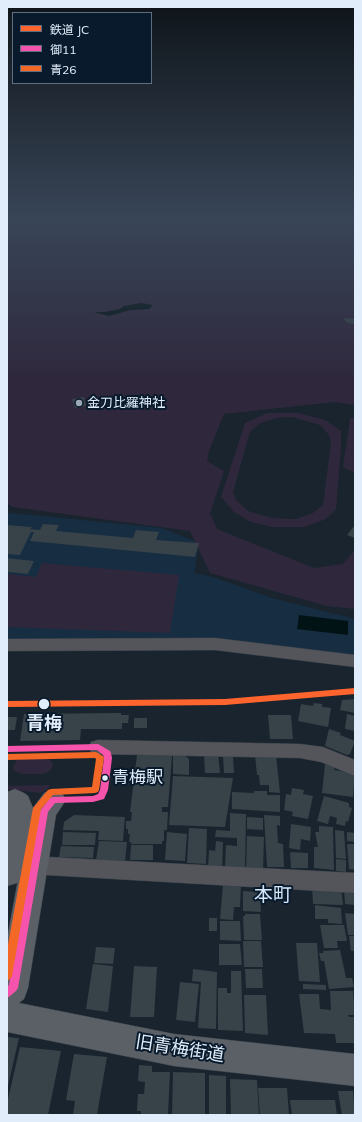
<!DOCTYPE html>
<html>
<head>
<meta charset="utf-8">
<style>
  body { margin:0 }
  #map { position:relative; width:362px; height:1122px; overflow:hidden; background:#19242e; font-family:Mulish,"Noto Sans JP",sans-serif }
  canvas { display:block }
  .frame { position:absolute; inset:0; border:8px solid #e1edfa; pointer-events:none }
  .legend { position:absolute; left:12px; top:12px; width:140px; height:72px; box-sizing:border-box; background:#081a2c; border:1px solid #5f6e7e; margin:0; padding:5px 7px; list-style:none; font-size:12px; color:#e1edfa }
  .legend li { display:flex; align-items:center; gap:8px; height:20px }
  .legend b { width:20px; border:1px solid #5f6e7e }
</style>
</head>
<body>
<div id="map">
<canvas width="362" height="1122"></canvas>
<div class="frame"></div>
<ul class="legend">
<li><b style="height:5px;background:#fe642e"></b>鉄道 JC</li>
<li><b style="height:5px;background:#f653ac"></b>御11</li>
<li><b style="height:5px;background:#f36827"></b>青26</li>
</ul>
</div>
<script>
const ctx = document.querySelector('canvas').getContext('2d');
ctx.lineJoin = 'round';
function paint(path, color) { ctx.fillStyle = color; ctx.fill(path, 'evenodd'); }
const poly = rows => new Path2D(rows.map(r => 'M' + r).join(''));
function stroke(path, color, width, dash) { ctx.strokeStyle = color; ctx.lineWidth = width; ctx.lineCap = dash ? 'butt' : 'round'; ctx.setLineDash(dash || []); ctx.stroke(path); }
function write(font, color, halo, rows, align = 'center') {
  ctx.font = font + ' Mulish,"Noto Sans JP",sans-serif'; ctx.lineWidth = 4; ctx.setLineDash([]); ctx.textBaseline = 'middle'; ctx.strokeStyle = halo; ctx.fillStyle = color; for (const [text, x, y, turn = 0] of rows) {
    ctx.save(); ctx.translate(x, y); ctx.rotate((+turn || 0) * Math.PI / 180); ctx.textAlign = isNaN(turn) ? turn : align; if (halo) ctx.strokeText(text, 0, 0); ctx.fillText(text, 0, 0); ctx.restore();
  }
}
paint(poly([
  [12,513,162,528,199,543,194,573,213,577,272,598,355,619,355,656,216,640,7,644,7,514]
]), '#162d42');
paint(poly([
  [7,221,355,221,355,405,334,402,224,414,209,451,207,461,224,471,210,513,217,529,314,568,343,564,355,550,355,609,327,606,210,573,190,531,13,507,7,503],
  [267,413,298,413,325,420,341,431,341,447,336,509,326,519,304,527,272,527,251,522,234,512,221,497,245,423],
  [292,417,320,425,329,435,331,442,323,505,313,513,296,519,272,518,248,511,236,500,233,492,250,432,260,423,277,418],
  [350,418,355,418,355,473,343,467],
  [42,563,179,575,170,633,7,627,8,574,36,577],
  [26,758,47,758,53,763,52,768,50,771,43,774,23,774,14,771,13,767,17,760],
  [7,785,10,786,50,785,47,790,40,793,7,789]
]), '#2f283d');
paint(poly([
  [141,303,153,305,149,309,130,310,109,316,94,312,105,312,120,309,124,306],
  [299,615,348,621,348,635,297,629]
]), '#021315');
paint(poly([
  [344,318,355,319,355,327,354,324,346,322],
  [84,397,86,406,75,408,72,399],
  [43,524,59,525,56,531,133,538,136,530,159,532,156,540,199,543,195,557,30,541,34,532,31,532,20,555,7,554,7,525,32,527,30,529,40,530],
  [355,525,355,538,347,535],
  [7,558,34,561,28,574,7,572],
  [355,699,355,713,340,710,342,700],
  [314,703,322,704,322,707,331,708,328,727,298,721,301,704,313,706],
  [121,713,121,715,129,715,128,723,122,723,122,729,81,729,80,740,20,741,24,714],
  [347,714,355,716,355,731,345,729],
  [268,715,291,715,293,739,270,739],
  [7,717,17,717,15,730,7,730],
  [134,718,147,718,147,728,134,728],
  [329,729,341,733,340,735,355,741,350,754,347,755,325,746],
  [218,754,220,773,205,773,204,755],
  [137,755,172,755,168,807,162,807,162,812,168,812,167,830,164,830,164,841,162,841,162,844,131,844,131,842,129,842,130,834,128,834,128,829,126,829,126,821,131,821,132,812,130,812],
  [173,755,184,755,189,759,189,775,173,774],
  [255,755,276,755,280,793,269,792,269,785,260,785,259,775,257,775],
  [223,756,233,756,234,773,224,773],
  [325,764,335,766,334,770,355,773,353,797,322,793],
  [173,776,233,778,225,827,169,825],
  [292,788,304,790,303,794,313,796,308,819,292,816,293,812,284,810,286,794,291,795],
  [254,791,267,791,267,795,280,795,280,812,232,809,232,792,254,793],
  [324,796,349,803,349,807,352,808,348,822,346,821,345,826,336,824,337,818,330,816,328,824,317,821],
  [230,813,246,814,245,869,225,868,226,845,237,846,237,838,215,837,216,830,230,831],
  [74,815,125,817,123,841,98,840,99,831,63,830,64,822],
  [264,815,280,816,280,826,277,825,278,843,283,844,284,867,267,867],
  [247,817,263,818,263,830,247,829],
  [291,824,311,827,310,841,301,839,300,850,289,848],
  [319,826,333,827,334,870,314,868,314,847,318,847,315,832,319,832],
  [189,828,207,829,206,864,187,863],
  [335,830,344,831,346,859,336,858],
  [63,832,96,833,95,845,62,845],
  [167,832,187,834,185,861,165,860],
  [347,832,355,833,355,842,347,841],
  [247,836,264,837,263,872,246,871],
  [99,841,127,842,125,861,96,860],
  [216,841,223,842,222,870,208,869,209,850,215,851],
  [347,844,355,844,355,870,349,869],
  [131,845,153,845,153,860,130,860],
  [61,846,94,847,93,858,59,857],
  [290,852,308,853,308,868,291,868],
  [336,859,346,860,346,872,336,871],
  [223,884,241,885,240,907,234,907,233,920,220,919],
  [312,886,341,887,343,905,313,904],
  [344,888,355,889,355,905,345,904],
  [243,891,260,892,261,912,243,911],
  [315,905,341,908,342,924,328,923,328,919,315,919],
  [345,913,355,914,355,935,348,935],
  [245,914,260,914,262,940,244,940,243,916,245,916],
  [209,918,217,918,217,931,209,931],
  [220,921,240,921,241,941,220,940],
  [320,925,344,925,347,941,337,941,338,948,324,948],
  [349,936,355,936,355,951,351,951],
  [243,941,261,941,263,967,244,967],
  [296,943,317,943,320,982,299,981],
  [219,944,240,944,242,965,219,965],
  [96,947,115,948,113,964,94,963],
  [340,950,346,978,352,978,354,987,329,989,324,961,321,961,319,953,323,953,323,951],
  [93,964,113,966,108,1012,86,1009],
  [134,966,157,967,154,1017,130,1017],
  [193,969,217,972,216,1029,198,1028,201,982,192,981],
  [245,969,262,969,263,988,246,988],
  [231,971,241,971,243,1031,218,1030,218,988,227,988,227,993,231,993],
  [180,982,199,984,195,1022,176,1020],
  [303,984,326,985,326,990,303,989],
  [330,991,353,991,355,1015,348,1015,349,1017,355,1017,355,1043,336,1043,335,1034,304,1033,299,994,319,994,320,1009,331,1010],
  [244,995,266,995,268,1035,245,1033],
  [7,1037,19,1038,8,1086,7,1086],
  [20,1047,61,1051,48,1115,7,1115,7,1103],
  [74,1054,107,1057,97,1115,73,1115,75,1101,66,1100],
  [139,1065,152,1066,152,1072,170,1072,168,1115,141,1115,141,1111,137,1111,138,1094,144,1094,145,1082,138,1081],
  [173,1072,205,1073,205,1115,172,1115],
  [209,1075,226,1076,226,1115,209,1115],
  [230,1079,257,1080,259,1115,231,1115],
  [258,1088,287,1088,289,1115,260,1115],
  [338,1091,353,1091,355,1115,342,1115],
  [290,1100,335,1100,337,1115,292,1115]
]), '#374249');
const minor = poly([
  [215,638,355,655,355,667,215,650,7,651,7,639,215,638],
  [98,740,300,744,323,747,355,760,355,776,321,762,300,758,98,754,91,752,89,747,91,742,98,740],
  [29,856,355,873,355,893,29,874,21,872,18,865,21,858,29,856]
]);
const major = poly([
  [15,789,24,793,28,796,33,808,44,793,53,789,62,793,66,800,56,815,28,988,24,999,19,1003,174,1034,355,1054,355,1086,174,1066,7,1032,7,939,18,880,17,883,7,886,7,792,15,789]
]);
stroke(minor, '#374049', 1);
stroke(major, '#374049', 1);
paint(minor, '#54555a');
paint(major, '#5b6066');
paint(poly([
  [98,744,110,751,111,753,112,758,108,790,104,799,93,802,55,803,48,812,18,988,16,991,10,996,7,998,7,987,9,985,40,811,50,798,53,797,93,796,98,794,100,790,104,758,103,755,97,750,7,752,7,746,98,744]
]), '#f653ac');
paint(poly([
  [96,752,103,756,104,758,99,790,98,792,95,793,53,795,41,809,12,976,10,979,7,981,7,950,33,808,48,790,51,789,92,787,96,759,95,758,7,760,7,754,96,752]
]), '#f36827');
paint(poly([
  [355,688,355,694,225,705,7,707,7,701,225,699,355,688]
]), '#fe642e');
const sky = ctx.createLinearGradient(0, 0, 0, 378);
sky.addColorStop(0, '#0e1419');
sky.addColorStop(0.58, '#384557');
sky.addColorStop(1, '#38455700');
ctx.fillStyle = sky;
ctx.fillRect(0, 0, 362, 378);
for (const [x, y, r, color] of [
  [79,403,4,"#9ba7b3"],
  [44,704,6,"#e1edfa"],
  [105,778,3.5,"#e1edfa"]
]) { const dot = new Path2D(); dot.arc(x, y, r, 0, 2 * Math.PI); ctx.fillStyle = color; ctx.fill(dot); stroke(dot, '#081a2c', 1.5); }
write('13px', '#e1edfa', '#081a2c', [
  ["金刀比羅神社",87,403]
], 'left');
write('17px', '#e1edfa', '#081a2c', [
  ["青梅駅",112,778]
], 'left');
write('bold 18px', '#e1edfa', '#081a2c', [
  ["青梅",44,724]
]);
write('18px', '#e1edfa', '#081a2c', [
  ["旧青梅街道",180,1049,9]
]);
write('19px', '#d3e6fa', '#081a2c', [
  ["本町",273,895]
]);
</script>
</body>
</html>
